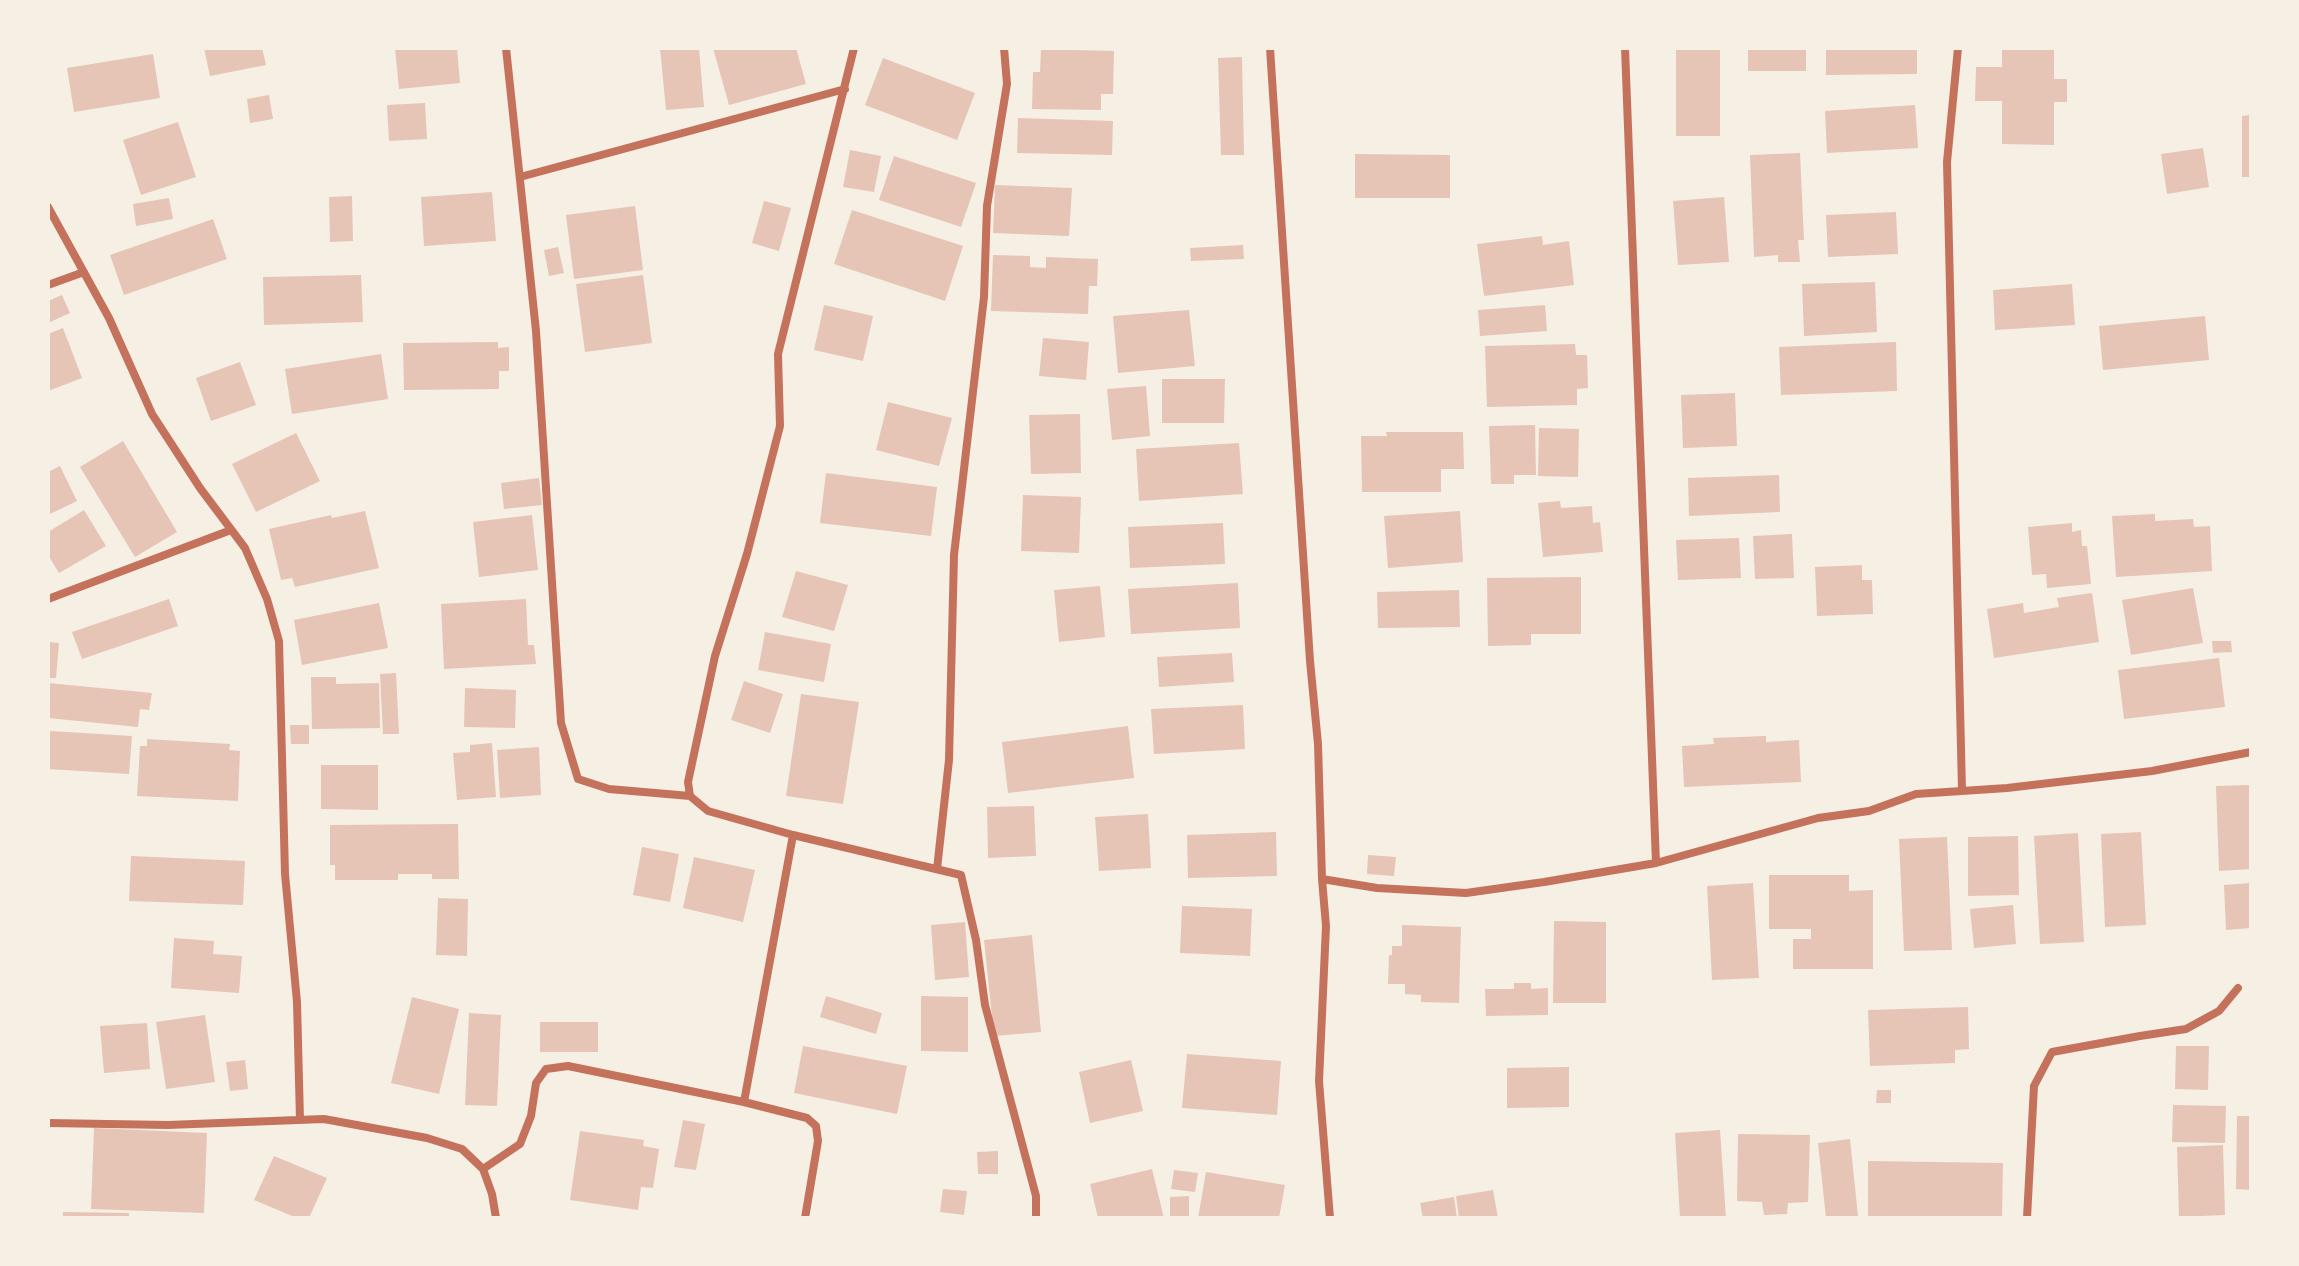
<!DOCTYPE html>
<html>
<head>
<meta charset="utf-8">
<style>
  body { margin:0 }
  #map { position:relative; width:2299px; height:1266px; overflow:hidden; background:#f6efe4; font-family:Arial,sans-serif }
  canvas { display:block }
  .frame { position:absolute; inset:0; border:50px solid #f6efe4; pointer-events:none }
</style>
</head>
<body>
<div id="map">
<canvas width="2299" height="1266"></canvas>
<div class="frame"></div>
</div>
<script>
const ctx = document.querySelector('canvas').getContext('2d');
ctx.lineJoin = 'round';
function paint(path, color) { ctx.fillStyle = color; ctx.fill(path, 'evenodd'); }
const poly = rows => new Path2D(rows.map(r => 'M' + r).join(''));
function stroke(path, color, width, dash) { ctx.strokeStyle = color; ctx.lineWidth = width; ctx.lineCap = dash ? 'butt' : 'round'; ctx.setLineDash(dash || []); ctx.stroke(path); }
paint(poly([
  [204,48,262,48,266,65,210,76],
  [395,48,457,48,460,83,399,89],
  [660,48,699,48,704,107,666,110],
  [713,48,796,48,806,84,729,105],
  [1676,48,1720,48,1720,136,1676,136],
  [1748,48,1806,48,1806,71,1748,71],
  [1826,48,1917,48,1917,74,1826,75],
  [2002,48,2054,48,2054,79,2067,79,2067,102,2054,102,2054,145,2002,144,2002,101,1975,101,1976,67,2002,67],
  [1041,49,1114,51,1113,94,1101,94,1101,110,1032,109,1033,72,1040,72],
  [153,54,160,98,74,112,67,68],
  [1242,57,1244,155,1221,155,1218,58],
  [883,58,975,93,957,140,865,105],
  [269,95,273,119,250,123,247,99],
  [425,103,427,139,389,141,387,105],
  [1915,105,1918,148,1827,153,1825,111],
  [2251,115,2251,177,2242,177,2242,116],
  [1018,118,1113,121,1112,155,1017,153],
  [178,122,196,177,141,195,123,140],
  [2203,148,2209,187,2167,194,2161,154],
  [850,150,881,156,874,192,843,187],
  [1800,153,1804,240,1798,240,1800,262,1778,262,1778,255,1754,257,1750,155],
  [1355,154,1450,155,1450,198,1355,198],
  [894,156,976,183,961,227,879,200],
  [995,185,1072,188,1069,236,993,233],
  [492,192,496,241,424,246,421,197],
  [352,196,353,241,330,242,329,197],
  [1724,197,1729,262,1678,265,1673,201],
  [169,198,173,219,136,226,133,204],
  [764,201,791,208,779,251,752,243],
  [635,206,643,270,574,279,566,215],
  [852,210,963,246,945,301,834,264],
  [1896,212,1898,254,1828,257,1826,215],
  [213,219,227,259,124,295,110,255],
  [1542,236,1543,245,1569,241,1574,285,1484,296,1477,244],
  [1243,245,1244,259,1191,261,1190,248],
  [558,247,564,273,549,276,544,250],
  [993,255,1030,256,1030,267,1046,268,1046,257,1098,259,1097,286,1089,286,1088,314,991,311],
  [361,275,363,322,264,325,263,277],
  [643,275,652,343,585,352,576,284],
  [1875,282,1877,332,1804,336,1802,284],
  [2072,284,2075,325,1995,330,1993,290],
  [62,295,70,313,48,323,48,301],
  [824,305,873,316,863,361,814,350],
  [1545,305,1547,331,1480,336,1478,310],
  [1189,310,1195,366,1118,373,1113,316],
  [2205,316,2209,360,2103,370,2099,326],
  [63,328,82,378,48,391,48,334],
  [1043,338,1089,342,1086,380,1039,376],
  [498,342,498,348,509,347,509,371,499,371,499,389,404,390,403,343],
  [1896,342,1897,391,1781,395,1779,347],
  [1575,344,1576,355,1587,355,1588,388,1577,389,1577,405,1487,407,1485,346],
  [381,354,388,399,292,414,285,369],
  [240,362,256,405,211,421,196,378],
  [1162,379,1225,379,1224,423,1162,423],
  [1146,386,1150,436,1112,440,1107,389],
  [1735,393,1737,446,1683,448,1681,395],
  [888,402,952,418,939,466,876,450],
  [1080,414,1081,473,1031,474,1029,415],
  [1535,425,1536,475,1514,475,1514,484,1491,484,1489,426],
  [1539,428,1579,429,1578,477,1538,476],
  [1386,432,1463,432,1464,469,1441,469,1441,492,1362,492,1361,436,1387,436],
  [296,433,320,481,256,512,232,464],
  [123,441,177,532,135,557,80,467],
  [1239,443,1243,494,1139,501,1136,449],
  [60,466,77,501,48,515,48,472],
  [826,473,937,487,931,536,820,523],
  [1779,475,1780,512,1689,516,1688,478],
  [539,478,542,505,504,509,501,483],
  [1023,495,1081,497,1079,553,1021,551],
  [1560,501,1561,508,1592,506,1593,523,1600,522,1603,552,1543,557,1538,503],
  [84,510,106,546,59,573,48,555,48,532],
  [365,511,379,568,295,587,292,578,281,580,269,529,331,515,332,518],
  [1460,511,1463,562,1388,568,1384,516],
  [2155,514,2155,521,2193,519,2194,527,2210,526,2212,571,2116,577,2112,516],
  [532,515,538,570,479,577,473,522],
  [1223,523,1225,564,1130,568,1128,527],
  [2072,523,2072,532,2081,530,2082,546,2087,546,2091,584,2047,588,2046,574,2032,575,2028,527],
  [1792,534,1794,578,1755,579,1753,536],
  [1739,538,1741,578,1678,580,1676,540],
  [1862,565,1862,580,1872,580,1873,614,1817,616,1815,567],
  [796,571,848,585,834,631,782,617],
  [1581,577,1581,634,1531,634,1531,645,1488,646,1487,578],
  [1238,583,1240,628,1131,634,1128,589],
  [1100,586,1105,637,1059,642,1054,590],
  [2193,588,2203,643,2131,655,2122,600],
  [1459,590,1460,627,1378,628,1377,592],
  [2092,593,2099,642,1994,658,1987,609,2023,603,2024,613,2059,607,2057,598],
  [169,599,178,626,82,659,72,632],
  [526,599,528,645,534,645,536,664,444,669,441,604],
  [379,603,388,648,302,665,294,620],
  [765,632,831,644,824,682,758,670],
  [2212,641,2231,641,2232,652,2213,653],
  [48,642,59,643,56,678,48,678],
  [1232,653,1234,682,1159,687,1157,657],
  [2219,658,2225,707,2124,719,2118,670],
  [396,673,399,734,383,734,380,674],
  [311,677,336,677,336,684,379,683,380,728,312,729],
  [744,681,783,694,770,733,731,720],
  [48,683,152,693,149,710,140,709,138,727,48,718],
  [465,688,516,690,515,728,464,727],
  [801,694,859,702,843,804,786,796],
  [1243,705,1245,749,1154,754,1151,709],
  [290,725,309,725,309,744,291,744],
  [1128,726,1134,778,1008,793,1002,742],
  [50,731,132,736,129,774,48,769],
  [1766,736,1766,742,1799,740,1801,782,1684,787,1682,746,1714,744,1713,738],
  [147,739,230,744,229,750,240,751,238,801,137,796,140,746,147,746],
  [492,743,496,797,457,800,453,753,470,752,470,745],
  [539,747,541,795,500,798,497,750],
  [321,765,378,765,378,810,321,809],
  [2251,785,2251,869,2219,871,2216,786],
  [1034,806,1036,856,988,858,987,807],
  [1148,814,1151,868,1099,871,1095,817],
  [458,824,459,879,432,879,432,874,398,874,398,880,335,880,335,865,330,865,330,825],
  [1276,832,1277,876,1188,878,1187,835],
  [2141,832,2146,925,2105,927,2101,834],
  [2078,833,2084,942,2040,944,2034,836],
  [2018,836,2019,895,1968,896,1968,837],
  [1947,837,1952,950,1904,951,1899,839],
  [642,847,679,854,670,902,633,895],
  [1368,855,1396,857,1394,876,1367,874],
  [131,856,245,861,243,905,129,901],
  [694,857,755,870,743,922,683,908],
  [1769,875,1849,875,1849,891,1873,890,1873,969,1793,969,1793,939,1811,939,1811,929,1769,929],
  [1753,883,1759,978,1712,980,1707,886],
  [2251,883,2251,928,2226,930,2224,885],
  [438,898,468,899,467,956,436,955],
  [2013,905,2016,944,1974,948,1970,909],
  [1182,906,1252,909,1250,956,1180,953],
  [1554,921,1606,922,1606,1003,1553,1003],
  [965,922,969,977,935,980,931,925],
  [1402,925,1461,927,1459,1003,1421,1002,1421,995,1405,994,1405,984,1388,984,1389,955,1392,955,1392,946,1402,946],
  [1032,935,1041,1032,994,1036,984,940],
  [174,938,214,941,213,954,242,956,239,993,171,988],
  [1514,983,1531,983,1531,989,1548,988,1548,1015,1486,1016,1485,989,1514,989],
  [826,996,882,1013,876,1034,820,1017],
  [921,996,968,997,968,1052,921,1051],
  [412,997,459,1009,439,1094,391,1083],
  [1968,1007,1969,1049,1955,1050,1955,1063,1870,1066,1868,1010],
  [469,1013,501,1015,497,1106,465,1105],
  [205,1015,215,1082,166,1089,156,1022],
  [540,1022,598,1022,598,1052,540,1052],
  [147,1023,150,1069,104,1073,100,1026],
  [803,1046,907,1066,897,1114,794,1093],
  [2176,1046,2209,1046,2208,1090,2175,1089],
  [1187,1054,1281,1061,1277,1115,1182,1108],
  [245,1060,248,1089,230,1091,226,1062],
  [1131,1060,1143,1111,1090,1123,1079,1072],
  [1569,1067,1569,1107,1507,1108,1507,1068],
  [1877,1090,1891,1090,1891,1103,1876,1103],
  [2173,1105,2226,1106,2225,1143,2172,1142],
  [2237,1116,2251,1116,2251,1190,2236,1189],
  [683,1120,705,1124,696,1170,674,1167],
  [94,1128,207,1133,204,1213,91,1209],
  [1720,1130,1726,1218,1680,1218,1675,1133],
  [580,1131,644,1140,643,1146,659,1149,653,1188,641,1187,638,1210,570,1200],
  [1738,1134,1810,1135,1808,1202,1788,1203,1787,1214,1764,1215,1762,1202,1737,1201],
  [1850,1139,1858,1216,1826,1218,1818,1143],
  [2223,1145,2225,1215,2179,1217,2177,1147],
  [998,1151,998,1174,978,1174,977,1152],
  [274,1156,327,1178,309,1218,297,1218,254,1200],
  [1868,1161,2003,1163,2002,1218,1868,1218],
  [1152,1169,1164,1218,1098,1218,1090,1184],
  [1174,1170,1198,1173,1195,1192,1171,1189],
  [1206,1172,1285,1185,1279,1218,1198,1218],
  [943,1189,967,1191,964,1215,940,1212],
  [1493,1190,1498,1218,1459,1218,1456,1196],
  [1189,1196,1189,1218,1170,1218,1170,1197],
  [1454,1197,1457,1218,1423,1218,1420,1203],
  [63,1212,129,1213,129,1218,63,1218]
]), '#e6c5b7');
stroke(poly([
  [506,48,536,331,561,723,578,779,609,789,690,796],
  [854,48,778,354,780,426,747,554,715,656,688,782,690,796,708,811,793,835,961,875,976,940,985,1005,1036,1196,1036,1218],
  [1270,48,1310,661,1318,744,1322,879,1326,926,1319,1081,1330,1218],
  [1625,48,1656,863],
  [1958,48,1947,162,1962,790],
  [520,177,845,89],
  [48,207,109,318,152,414,200,488,245,548,267,599,279,641,285,874,297,1002,300,1120],
  [48,285,84,272],
  [48,599,231,530],
  [937,869,949,760,954,555,984,297,987,206,1007,84,1004,48],
  [1322,879,1377,888,1466,893,1544,882,1656,863,1818,818,1869,811,1916,794,2007,788,2152,771,2251,752],
  [744,1102,793,835],
  [48,1123,168,1125,324,1119,427,1138,462,1149,483,1169,492,1194,496,1218],
  [483,1169,520,1144,531,1116,536,1083,546,1069,568,1066,744,1102,807,1118,816,1126,818,1141,805,1218],
  [2027,1218,2034,1086,2052,1052,2140,1036,2186,1029,2219,1011,2238,988]
]), '#c5725c', 8);
</script>
</body>
</html>
